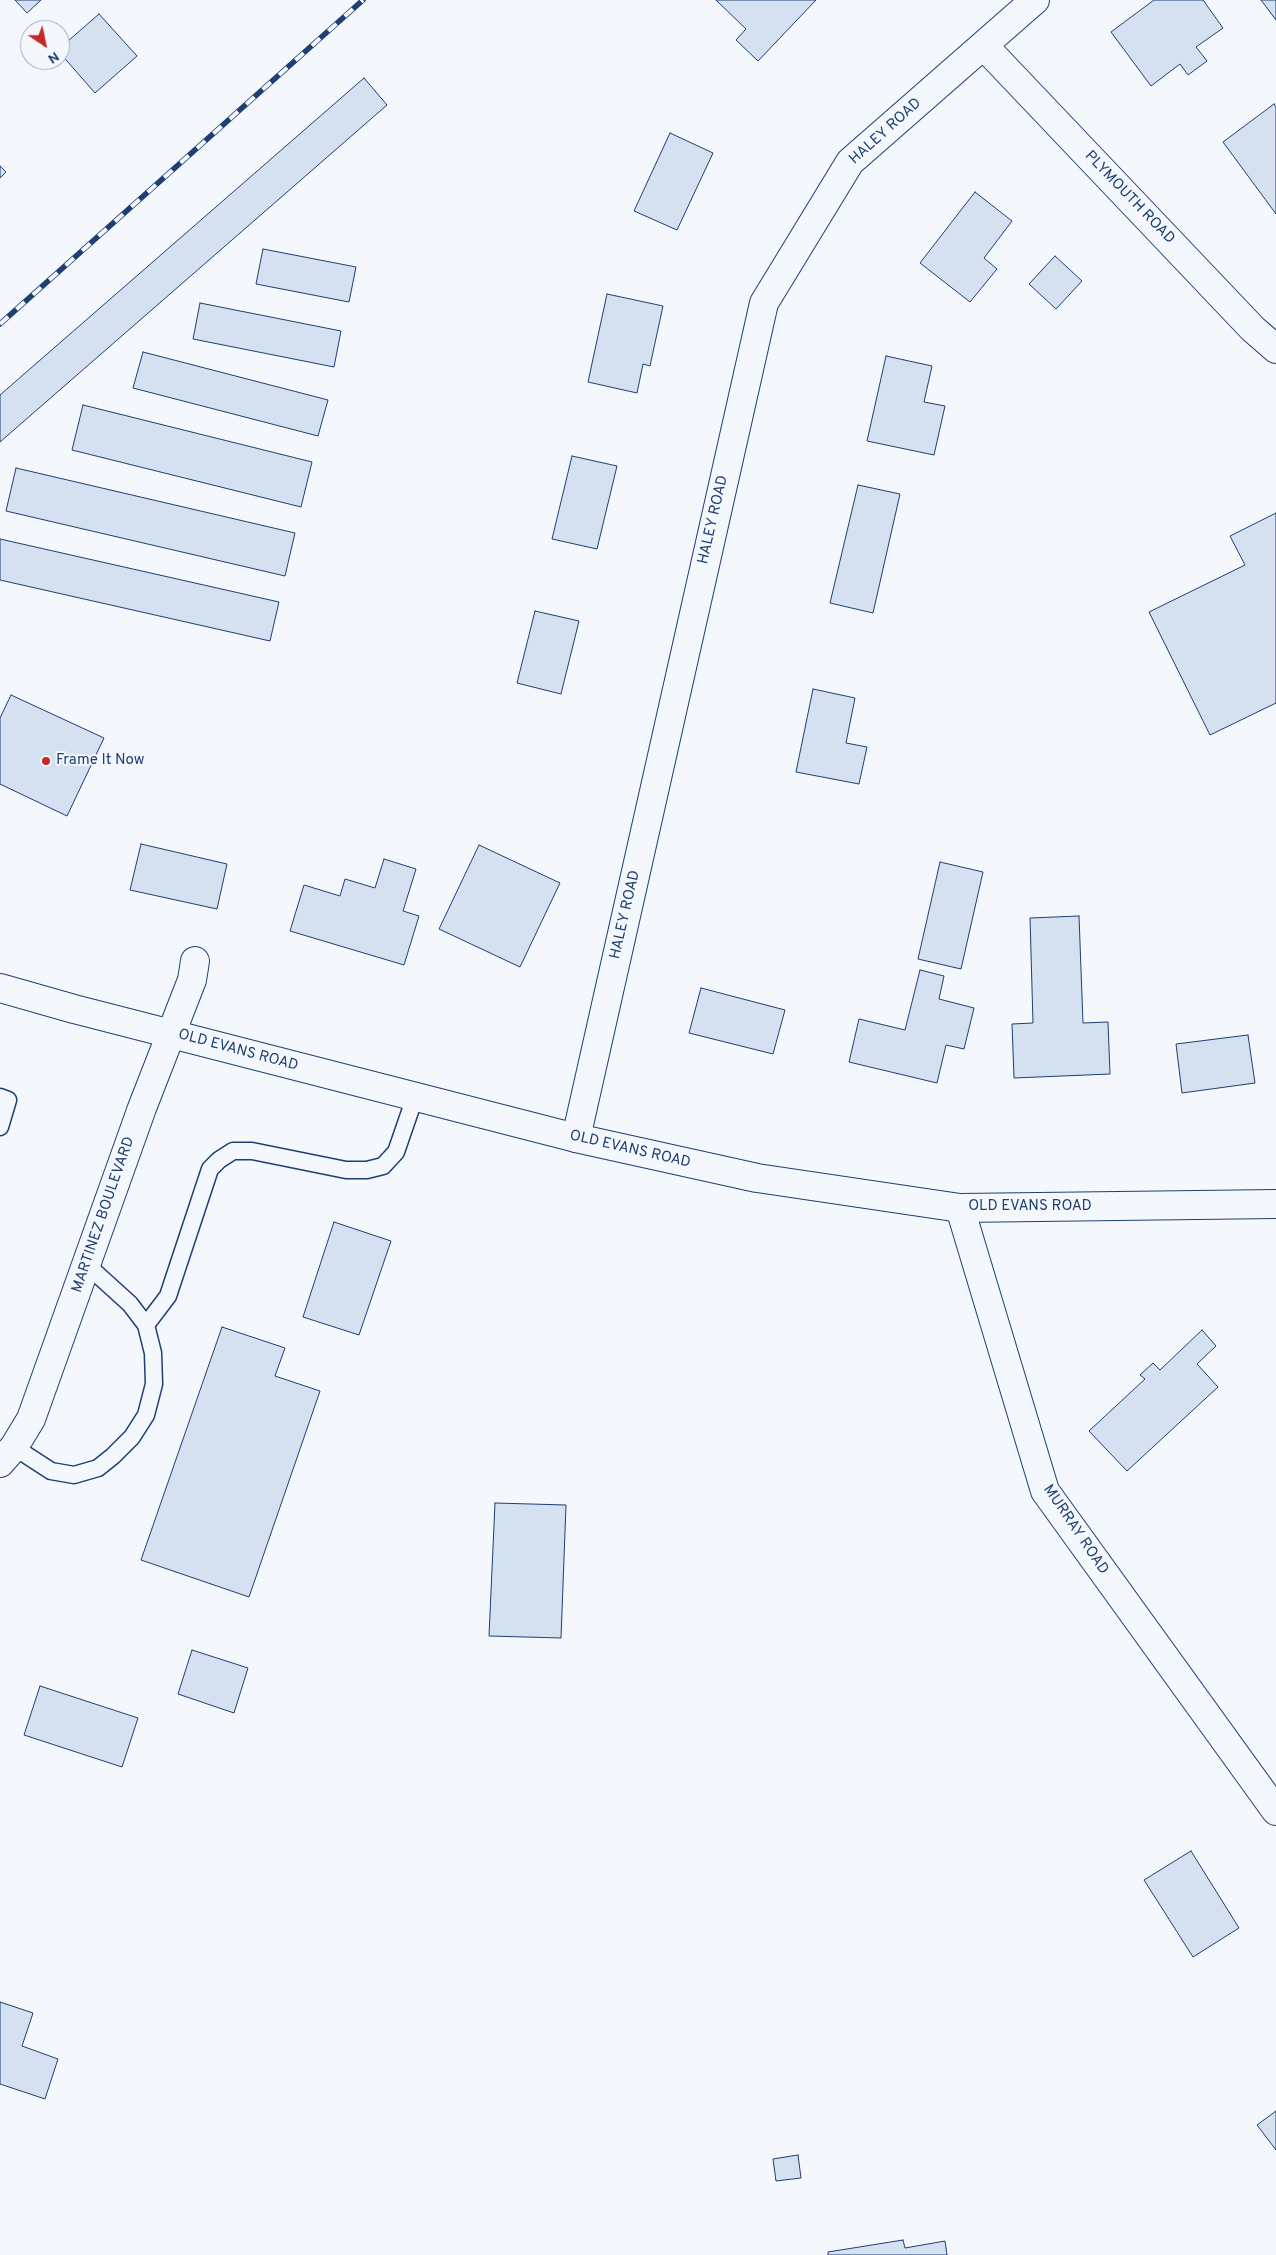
<!DOCTYPE html>
<html>
<head>
<meta charset="utf-8">
<style>
  body { margin:0 }
  #map { position:relative; width:1276px; height:2255px; overflow:hidden; background:#f4f7fb; font-family:Overpass,sans-serif }
  canvas { display:block }
  .north { position:absolute; left:20px; top:20px; width:50px; height:50px; box-sizing:border-box; background:#f4f7fb; border:1px solid #9eadc5; border-radius:50%; rotate:146deg; font-size:14px; font-weight:700; line-height:20px; text-align:center; color:#1d3f73 }
  .north::after { content:''; display:block; margin:auto; width:18px; height:22px; background:#c62828; clip-path:polygon(50% 0,100% 100%,50% 72%,0 100%) }
</style>
</head>
<body>
<div id="map">
<canvas width="1276" height="2255"></canvas>
<div class="north">N</div>
</div>
<script>
const ctx = document.querySelector('canvas').getContext('2d');
ctx.lineJoin = 'round';
function paint(path, color) { ctx.fillStyle = color; ctx.fill(path, 'evenodd'); }
const poly = rows => new Path2D(rows.map(r => 'M' + r).join(''));
function stroke(path, color, width, dash) { ctx.strokeStyle = color; ctx.lineWidth = width; ctx.lineCap = dash ? 'butt' : 'round'; ctx.setLineDash(dash || []); ctx.stroke(path); }
function write(font, color, halo, rows, align = 'center') {
  ctx.font = font + ' Overpass,sans-serif'; ctx.lineWidth = 4; ctx.setLineDash([]); ctx.textBaseline = 'middle'; ctx.strokeStyle = halo; ctx.fillStyle = color; for (const [text, x, y, turn = 0] of rows) {
    ctx.save(); ctx.translate(x, y); ctx.rotate((+turn || 0) * Math.PI / 180); ctx.textAlign = isNaN(turn) ? turn : align; if (halo) ctx.strokeText(text, 0, 0); ctx.fillText(text, 0, 0); ctx.restore();
  }
}
const building = poly([
  [15,0,41,0,27,13,15,0],
  [716,0,816,0,758,61,736,40,746,29,716,0],
  [1154,0,1203,0,1223,28,1196,47,1207,61,1188,75,1180,64,1151,86,1111,32,1154,0],
  [1261,0,1276,0,1276,20,1261,0],
  [99,14,137,56,95,93,60,53,60,48,99,14],
  [364,78,387,105,0,442,0,395,364,78],
  [1274,104,1276,107,1276,214,1223,142,1274,104],
  [670,133,713,153,677,230,634,211,670,133],
  [0,166,6,172,0,178,0,166],
  [975,192,1012,221,984,258,997,269,970,302,920,263,975,192],
  [263,249,356,267,349,302,256,284,263,249],
  [1055,256,1082,281,1056,309,1029,284,1055,256],
  [607,294,663,306,650,366,643,364,637,393,588,382,607,294],
  [200,303,341,331,334,367,193,339,200,303],
  [143,352,328,400,318,436,133,388,143,352],
  [886,356,932,366,924,402,945,406,934,455,867,441,886,356],
  [83,405,312,462,301,507,72,450,83,405],
  [572,456,617,466,597,549,552,539,572,456],
  [16,468,295,533,285,576,6,511,16,468],
  [858,485,900,494,873,613,830,603,858,485],
  [1276,513,1276,703,1210,735,1149,612,1245,565,1230,536,1276,513],
  [0,539,279,602,270,641,0,580,0,539],
  [535,611,579,621,561,694,517,683,535,611],
  [813,689,855,698,846,743,867,747,859,784,796,772,813,689],
  [11,695,104,738,67,816,0,784,0,718,11,695],
  [141,844,227,864,217,909,130,890,141,844],
  [479,845,560,883,520,967,439,929,479,845],
  [384,859,416,869,403,911,419,916,404,965,290,931,304,885,340,896,345,879,375,888,384,859],
  [940,862,983,872,961,969,918,959,940,862],
  [1079,916,1083,1023,1108,1022,1110,1074,1014,1078,1012,1024,1033,1023,1030,918,1079,916],
  [920,970,944,976,939,999,974,1008,964,1049,946,1045,937,1083,849,1062,859,1019,905,1030,920,970],
  [701,988,785,1010,773,1054,689,1033,701,988],
  [1248,1035,1255,1083,1182,1093,1176,1044,1248,1035],
  [334,1222,391,1241,359,1335,303,1317,334,1222],
  [222,1327,285,1348,275,1376,320,1391,249,1597,141,1560,222,1327],
  [1202,1330,1216,1346,1197,1364,1218,1387,1127,1471,1089,1431,1145,1379,1140,1375,1153,1363,1160,1370,1202,1330],
  [495,1503,566,1505,561,1638,489,1636,495,1503],
  [192,1650,248,1668,234,1713,178,1694,192,1650],
  [40,1686,138,1718,122,1767,24,1735,40,1686],
  [1191,1851,1239,1928,1193,1957,1144,1880,1191,1851],
  [0,2002,33,2013,22,2046,58,2059,45,2099,0,2084,0,2002],
  [1276,2111,1276,2150,1257,2125,1276,2111],
  [798,2155,801,2178,776,2181,773,2159,798,2155],
  [903,2240,905,2248,945,2241,947,2255,828,2255,828,2252,903,2240]
]);
paint(building, '#d5e0f0');
stroke(building, '#1d3f73', 1);
const lane = poly([
  [0,1097,8,1100,0,1127],
  [146,1325,168,1296,210,1169,219,1160,233,1151,252,1151,346,1170,367,1170,383,1166,396,1152,415,1097],
  [14,1447,51,1471,74,1475,98,1468,113,1456,132,1437,146,1415,154,1384,153,1353,146,1325,130,1304,87,1265]
]);
const street = poly([
  [984,46,1253,329,1276,349],
  [576,1138,764,303,850,162,1035,0],
  [960,1208,1045,1491,1276,1811],
  [0,1463,14,1447,31,1419,142,1108,192,980,195,961]
]);
const secondary = poly([
  [0,988,74,1009,576,1138,757,1178,960,1208,1276,1204]
]);
stroke(lane, '#1d3f73', 19);
stroke(street, '#1d3f73', 30);
stroke(secondary, '#1d3f73', 30);
stroke(lane, '#f4f7fb', 16);
stroke(street, '#f4f7fb', 28);
stroke(secondary, '#f4f7fb', 28);
const rail = poly([
  [0,324,363,0]
]);
stroke(rail, '#1d3f73', 5.5);
stroke(rail, '#f4f7fb', 4, [11]);
for (const [x, y, r, color] of [
  [46,761,5,"#c62828"]
]) { const dot = new Path2D(); dot.arc(x, y, r, 0, 2 * Math.PI); ctx.fillStyle = color; ctx.fill(dot); stroke(dot, '#f4f7fb', 2); }
write('15px', '#1d3f73', '#f4f7fb', [
  ["HALEY ROAD",886,132,-42],
  ["PLYMOUTH ROAD",1129,198,46],
  ["HALEY ROAD",714,520,-77],
  ["HALEY ROAD",626,915,-77],
  ["OLD EVANS ROAD",238,1051,15],
  ["OLD EVANS ROAD",630,1150,13],
  ["OLD EVANS ROAD",1030,1207],
  ["MARTINEZ BOULEVARD",104,1215,-71],
  ["MURRAY ROAD",1075,1530,56]
]);
write('15px', '#1d3f73', '#f4f7fb', [
  ["Frame It Now",56,761]
], 'left');
</script>
</body>
</html>
